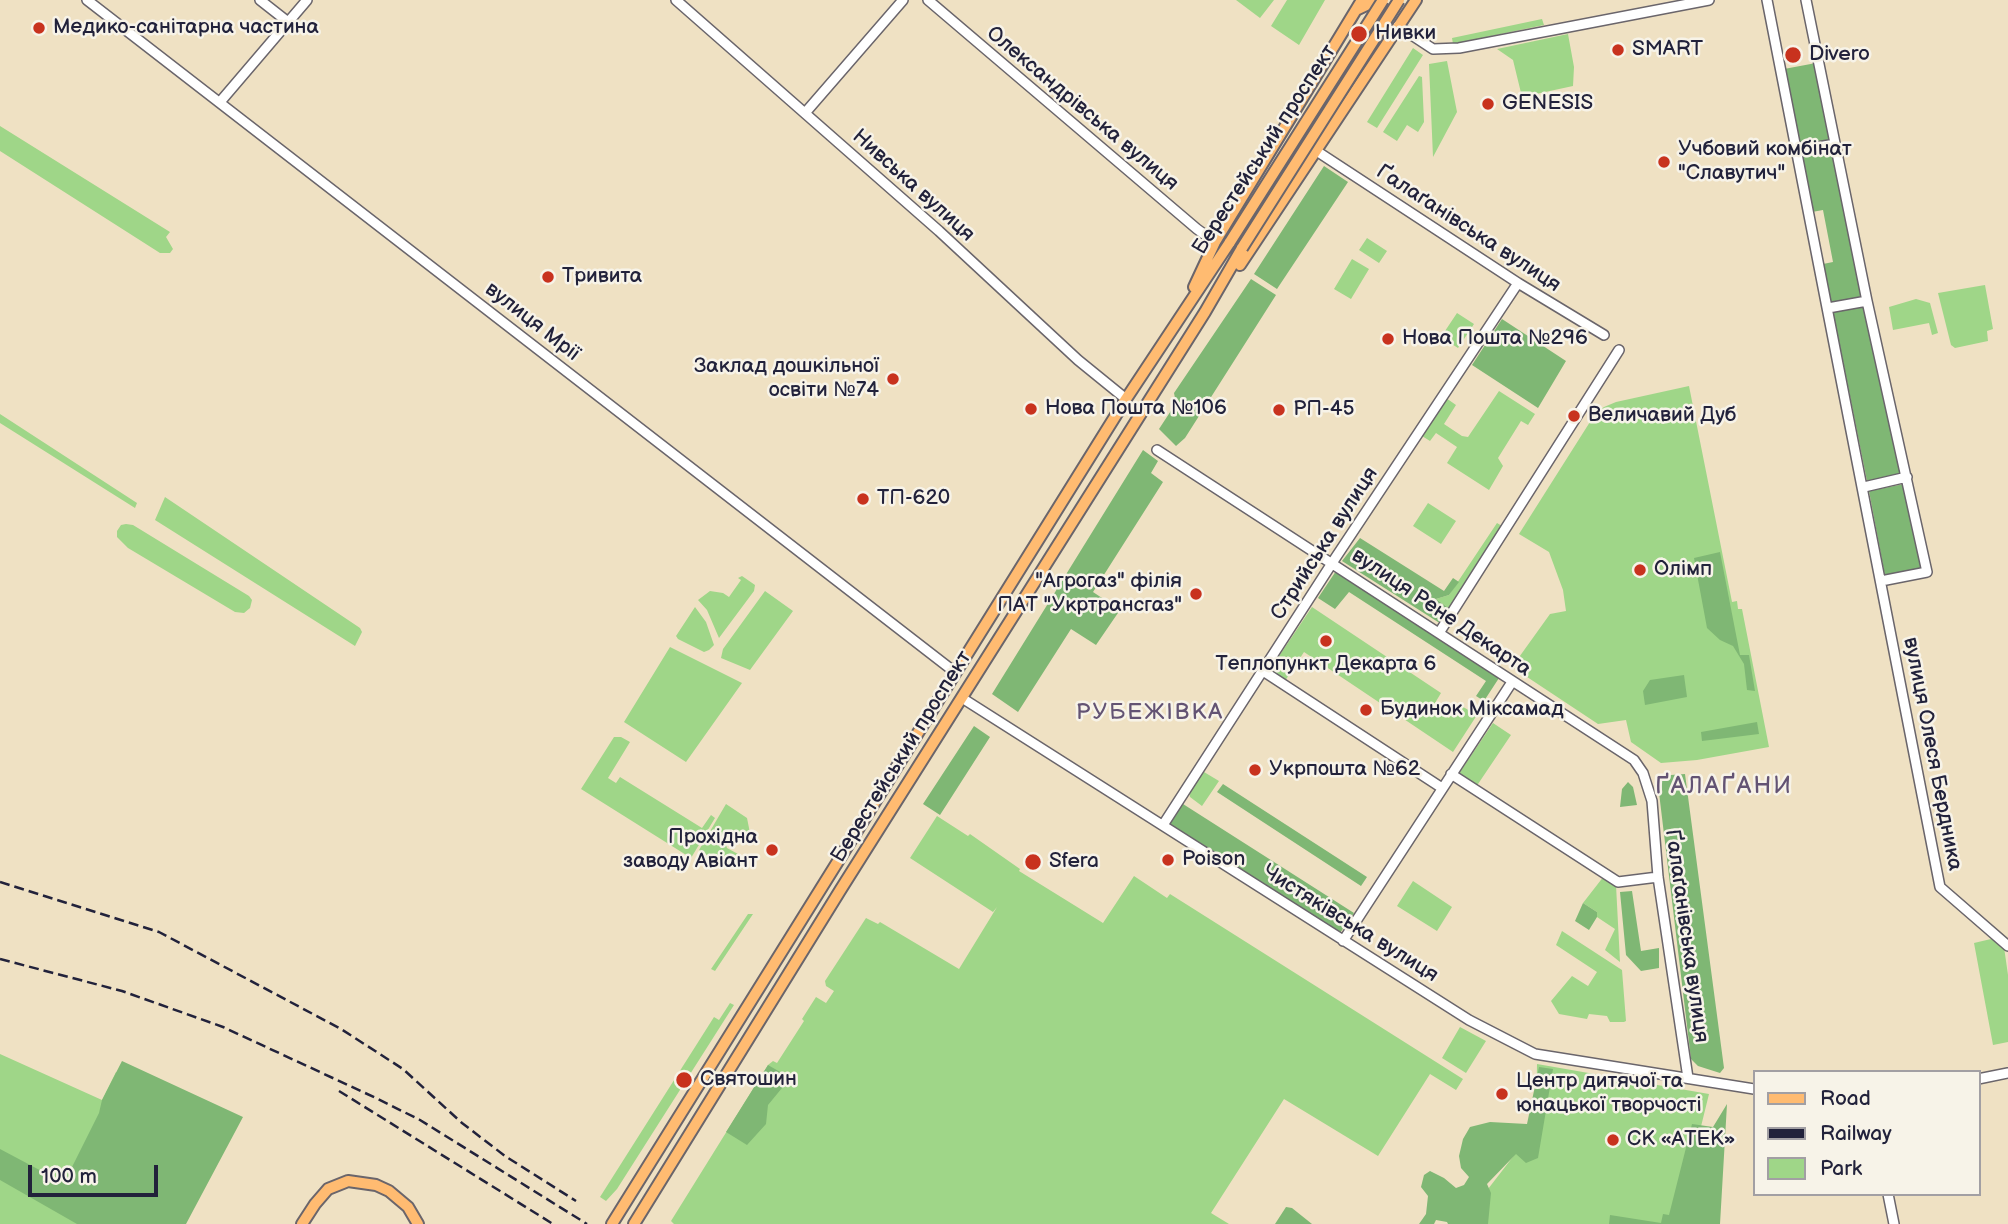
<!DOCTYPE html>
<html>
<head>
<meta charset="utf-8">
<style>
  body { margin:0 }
  #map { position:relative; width:2008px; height:1224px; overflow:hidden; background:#efe1c3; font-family:"Balsamiq Sans",sans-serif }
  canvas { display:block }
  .legend { position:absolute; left:1753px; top:1070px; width:228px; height:126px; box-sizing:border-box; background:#f7f3e8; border:2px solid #a29fa3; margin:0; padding:9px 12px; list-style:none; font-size:21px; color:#22223b }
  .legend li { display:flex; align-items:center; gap:14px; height:35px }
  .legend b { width:35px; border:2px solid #a29fa3 }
  .scale { position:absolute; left:28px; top:1165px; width:130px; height:32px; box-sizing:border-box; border:4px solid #22223b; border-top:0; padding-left:9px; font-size:21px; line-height:24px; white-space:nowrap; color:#22223b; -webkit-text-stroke:5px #f7f3e8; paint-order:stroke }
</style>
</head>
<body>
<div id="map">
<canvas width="2008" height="1224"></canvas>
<ul class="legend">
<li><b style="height:9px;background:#ffbb71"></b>Road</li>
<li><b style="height:9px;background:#22223b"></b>Railway</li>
<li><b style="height:19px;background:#9fd688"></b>Park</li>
</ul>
<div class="scale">100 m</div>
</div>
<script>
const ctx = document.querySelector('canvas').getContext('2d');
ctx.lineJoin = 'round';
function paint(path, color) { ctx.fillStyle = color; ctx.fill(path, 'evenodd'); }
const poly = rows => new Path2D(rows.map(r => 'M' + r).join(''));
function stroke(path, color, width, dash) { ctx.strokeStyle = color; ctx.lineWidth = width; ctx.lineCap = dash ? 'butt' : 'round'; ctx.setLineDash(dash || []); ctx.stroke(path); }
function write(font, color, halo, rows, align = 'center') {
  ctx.font = font + ' "Balsamiq Sans",sans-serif'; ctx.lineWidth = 5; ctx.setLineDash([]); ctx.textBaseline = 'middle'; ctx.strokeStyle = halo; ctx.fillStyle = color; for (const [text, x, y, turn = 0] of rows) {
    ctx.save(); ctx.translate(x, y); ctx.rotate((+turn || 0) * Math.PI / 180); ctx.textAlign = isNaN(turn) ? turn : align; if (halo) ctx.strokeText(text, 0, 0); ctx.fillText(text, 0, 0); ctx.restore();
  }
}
paint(poly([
  [1236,0,1274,0,1260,18],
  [1287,0,1325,0,1299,45,1271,26],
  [1542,19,1544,25,1453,44,1452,38],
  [1568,34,1574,67,1573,86,1522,97,1513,60,1497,49],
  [1413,48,1423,55,1377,128,1367,122],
  [1447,61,1457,112,1433,157,1429,64],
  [1419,76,1422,77,1424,122,1418,132,1407,125,1397,141,1383,132],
  [0,126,170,232,166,237,173,249,170,253,160,253,0,151],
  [1367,238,1387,251,1379,263,1359,250],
  [1352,259,1369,269,1351,299,1334,289],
  [1985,285,1993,329,1987,331,1988,341,1955,348,1951,345,1938,293],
  [1916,299,1930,303,1938,333,1932,335,1929,323,1893,330,1889,307],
  [1457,313,1474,324,1458,348,1441,337],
  [1689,386,1732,602,1737,601,1738,609,1742,609,1769,747,1697,760,1661,763,1631,742,1626,720,1598,724,1512,667,1550,614,1566,611,1563,590,1549,552,1519,534,1595,414,1604,407,1616,402],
  [1499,391,1535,414,1528,425,1521,421,1498,458,1503,466,1489,490,1447,463,1457,447,1436,433,1430,441,1422,436,1446,398,1456,405,1444,424,1462,436,1468,437],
  [0,414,137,503,135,508,0,423],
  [165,497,360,628,362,632,355,646,155,520],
  [1428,503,1456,521,1441,544,1413,526],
  [1497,523,1502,526,1450,609,1436,599,1449,595],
  [126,524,133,525,249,596,252,600,250,608,244,613,235,612,128,548,117,537,117,531,121,525],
  [742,576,755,585,754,591,719,638,707,610,698,600,710,591,723,593,729,597,741,580,738,578],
  [765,591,793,611,750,670,721,658,723,649],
  [695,607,706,622,714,645,709,650,704,652,678,639,676,636],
  [1312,607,1441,693,1432,708,1449,718,1458,704,1477,715,1453,752,1304,652,1285,681,1271,672,1271,668],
  [670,647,742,683,686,762,624,722],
  [1493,723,1511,735,1476,787,1458,775],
  [614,737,621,737,630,742,608,778,616,783,620,777,702,828,711,815,715,818,691,858,581,789],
  [1204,772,1219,781,1202,806,1190,797,1189,792,1200,773],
  [726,804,747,818,750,833,748,837,738,831,726,831,723,836,727,848,738,854,734,859,718,862,699,850],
  [937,816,968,836,970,834,1020,869,1019,871,1103,923,1134,876,1167,898,1170,894,1463,1079,1456,1090,1430,1074,1378,1156,1284,1099,1211,1213,1229,1224,674,1224,671,1221,768,1065,773,1061,777,1063,804,1021,802,1019,816,997,826,1003,834,991,826,986,825,981,866,918,878,924,880,922,959,969,997,907,993,912,910,858],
  [1604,876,1616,885,1620,962,1605,950,1615,929,1597,917,1597,912,1583,903],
  [1413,881,1452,907,1437,931,1397,906],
  [748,914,753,914,715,971,711,969],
  [1562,931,1622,970,1626,1021,1624,1022,1610,1022,1607,1016,1589,1014,1587,1019,1559,1014,1551,1001,1572,976,1588,986,1597,972,1556,945],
  [1991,939,1998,941,2004,947,2008,975,2008,1042,1993,1045,1974,943],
  [730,1003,734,1005,617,1189,606,1201,600,1197,714,1017,719,1020],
  [1460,1027,1486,1041,1466,1073,1442,1058],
  [0,1054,102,1100,116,1072,149,1088,119,1224,0,1224],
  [1537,1064,1709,1094,1677,1224,1465,1224,1471,1211,1536,1127]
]), '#9fd688');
paint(poly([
  [1816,63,1831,140,1798,147,1784,69],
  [1833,149,1863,298,1830,303,1823,264,1833,262,1823,210,1812,212,1800,155],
  [1324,166,1348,182,1277,289,1254,274],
  [1251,279,1276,295,1185,438,1176,446,1159,429,1176,403,1174,393],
  [1864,305,1902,473,1867,481,1833,311],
  [1502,319,1566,361,1538,408,1472,365],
  [1143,450,1158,461,1151,473,1163,482,1093,592,1120,610,1096,645,1071,629,1018,712,992,694],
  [1904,484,1922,570,1885,576,1869,491],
  [1360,538,1444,591,1453,578,1459,582,1449,595,1436,599,1450,609,1441,622,1438,622,1342,561],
  [1720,552,1740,655,1749,655,1755,691,1747,690,1744,664,1733,646,1720,640,1707,628,1694,558],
  [1336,571,1499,678,1484,701,1476,696,1486,681,1349,592,1335,609,1318,598],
  [1684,675,1687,697,1645,705,1643,691,1650,680],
  [1757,722,1759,734,1702,741,1701,732],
  [974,726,990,737,940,815,923,804],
  [1685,774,1724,1068,1720,1073,1698,1066,1691,1059,1657,776],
  [1628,782,1633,787,1637,805,1620,807,1622,789],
  [1223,784,1367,877,1361,886,1217,792],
  [1183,804,1354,913,1340,933,1171,826,1170,824],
  [1632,891,1641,951,1659,948,1659,968,1641,971,1626,955,1620,892],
  [1583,903,1597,912,1597,917,1589,930,1575,921],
  [122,1061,243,1117,186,1224,77,1224,0,1180,0,1149,64,1183,99,1113,102,1100],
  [768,1065,787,1076,782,1088,768,1105,766,1124,747,1145,726,1132],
  [1539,1067,1553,1069,1538,1158,1526,1163,1516,1154,1487,1184,1491,1193,1488,1224,1448,1224,1447,1222,1436,1220,1434,1224,1419,1224,1426,1214,1428,1196,1421,1187,1424,1175,1430,1171,1444,1178,1456,1188,1464,1185,1469,1177,1461,1168,1459,1156,1463,1139,1470,1127,1490,1122,1527,1124],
  [1727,1104,1720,1224,1609,1224,1610,1215,1661,1223,1663,1214,1669,1215,1692,1124,1713,1127],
  [1286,1207,1292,1208,1312,1224,1275,1224]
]), '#7fb774');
const minor = poly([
  [87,0,956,673],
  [260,0,288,22],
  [676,0,939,231,1078,360,1126,399],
  [928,0,1197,229,1215,242],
  [1767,0,1940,887,2008,946],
  [1806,0,1867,301,1927,572,1881,581],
  [1398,26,1433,49,1459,48,1709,0],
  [220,102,307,0],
  [805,113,903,0],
  [1315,150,1518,283,1604,335],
  [1795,151,1835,144],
  [1828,308,1867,301],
  [1157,450,1634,760,1643,773,1652,801,1658,877,1688,1078],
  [1864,487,1907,477],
  [1439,633,1619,350],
  [1263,671,1442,788],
  [962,698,1469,1020,1535,1054,1754,1089],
  [1451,774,1618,882,1658,877],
  [1163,825,1336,557,1518,283],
  [1343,941,1512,682],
  [1978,1079,2008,1073],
  [1888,1194,1894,1224]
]);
const major = poly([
  [1356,10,1373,2],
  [1240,265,1416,0],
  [1194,287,1215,242,1362,0],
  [302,1224,315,1204,328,1189,348,1181,376,1185,389,1191,408,1207,418,1224],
  [612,1224,1126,399,1230,242],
  [634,1224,841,889,1205,312,1242,248]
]);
stroke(minor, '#6a656b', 12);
stroke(major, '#6a656b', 14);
stroke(minor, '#fff', 9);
stroke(major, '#ffbb71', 10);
stroke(poly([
  [0,882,159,932,341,1029,403,1069,462,1123,505,1156,576,1201],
  [0,959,122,991,223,1027,378,1099,420,1120,587,1224],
  [339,1091,553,1224]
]), '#22223b', 2.5, [10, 5]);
const majorBridge = poly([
  [1230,242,1383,0],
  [1242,248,1399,0]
]);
stroke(majorBridge, '#6a656b', 14, []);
stroke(majorBridge, '#ffbb71', 10);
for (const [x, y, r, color] of [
  [39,28,7,"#c8321e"],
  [1359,34,9,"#c8321e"],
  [1618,50,7,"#c8321e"],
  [1793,55,9,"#c8321e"],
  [1488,104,7,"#c8321e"],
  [1664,162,7,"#c8321e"],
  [548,277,7,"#c8321e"],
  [1388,339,7,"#c8321e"],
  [893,379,7,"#c8321e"],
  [1031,409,7,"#c8321e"],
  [1279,410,7,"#c8321e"],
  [1574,416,7,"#c8321e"],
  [863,499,7,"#c8321e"],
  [1640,570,7,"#c8321e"],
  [1196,594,7,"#c8321e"],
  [1326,641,7,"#c8321e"],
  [1366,710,7,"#c8321e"],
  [1255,770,7,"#c8321e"],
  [772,850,7,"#c8321e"],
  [1168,860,7,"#c8321e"],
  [1033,862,9,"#c8321e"],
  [684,1080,9,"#c8321e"],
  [1502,1094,7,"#c8321e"],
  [1613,1140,7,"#c8321e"]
]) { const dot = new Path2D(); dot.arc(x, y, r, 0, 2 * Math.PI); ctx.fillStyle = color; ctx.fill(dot); stroke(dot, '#f7f3e8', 2.5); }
write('21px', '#22223b', '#f7f3e8', [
  ["Медико-санітарна частина",53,28],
  ["Нивки",1375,34],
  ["SMART",1632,50],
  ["Divero",1809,55],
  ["GENESIS",1502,104],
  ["Учбовий комбінат",1678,150],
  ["\"Славутич\"",1678,174],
  ["Тривита",562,277],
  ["Нова Пошта №296",1402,339],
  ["Заклад дошкільної",879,367,"right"],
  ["освіти №74",879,391,"right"],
  ["Нова Пошта №106",1045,409],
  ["РП-45",1293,410],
  ["Величавий Дуб",1588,416],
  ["ТП-620",877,499],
  ["Олімп",1654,570],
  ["\"Агрогаз\" філія",1182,582,"right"],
  ["ПАТ \"Укртрансгаз\"",1182,606,"right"],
  ["Теплопункт Декарта 6",1326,665,"center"],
  ["Будинок Міксамад",1380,710],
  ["Укрпошта №62",1269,770],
  ["Прохідна",758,838,"right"],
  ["заводу Авіант",758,862,"right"],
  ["Poison",1182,860],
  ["Sfera",1049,862],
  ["Святошин",700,1080],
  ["Центр дитячої та",1516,1082],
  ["юнацької творчості",1516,1106],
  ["СК «АТЕК»",1627,1140]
], 'left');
write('21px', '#22223b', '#f7f3e8', [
  ["Олександрівська вулиця",1082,109,40],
  ["Берестейський проспект",1265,150,-57],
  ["Нивська вулиця",913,186,42],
  ["Ґалаґанівська вулиця",1468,229,33],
  ["вулиця Мрії",532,322,38],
  ["Стрийська вулиця",1325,544,-57],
  ["вулиця Рене Декарта",1441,613,34],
  ["вулиця Олеся Бердника",1932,754,79],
  ["Берестейський проспект",902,757,-58],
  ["Чистяківська вулиця",1350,924,32],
  ["Ґалаґанівська вулиця",1686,936,82]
]);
ctx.letterSpacing = '2px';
write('23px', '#635373', '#f7f3e8', [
  ["РУБЕЖІВКА",1150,713]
]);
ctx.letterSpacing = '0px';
ctx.letterSpacing = '2px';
write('24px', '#635373', '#f7f3e8', [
  ["ҐАЛАҐАНИ",1724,787]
]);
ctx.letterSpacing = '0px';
</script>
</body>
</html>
